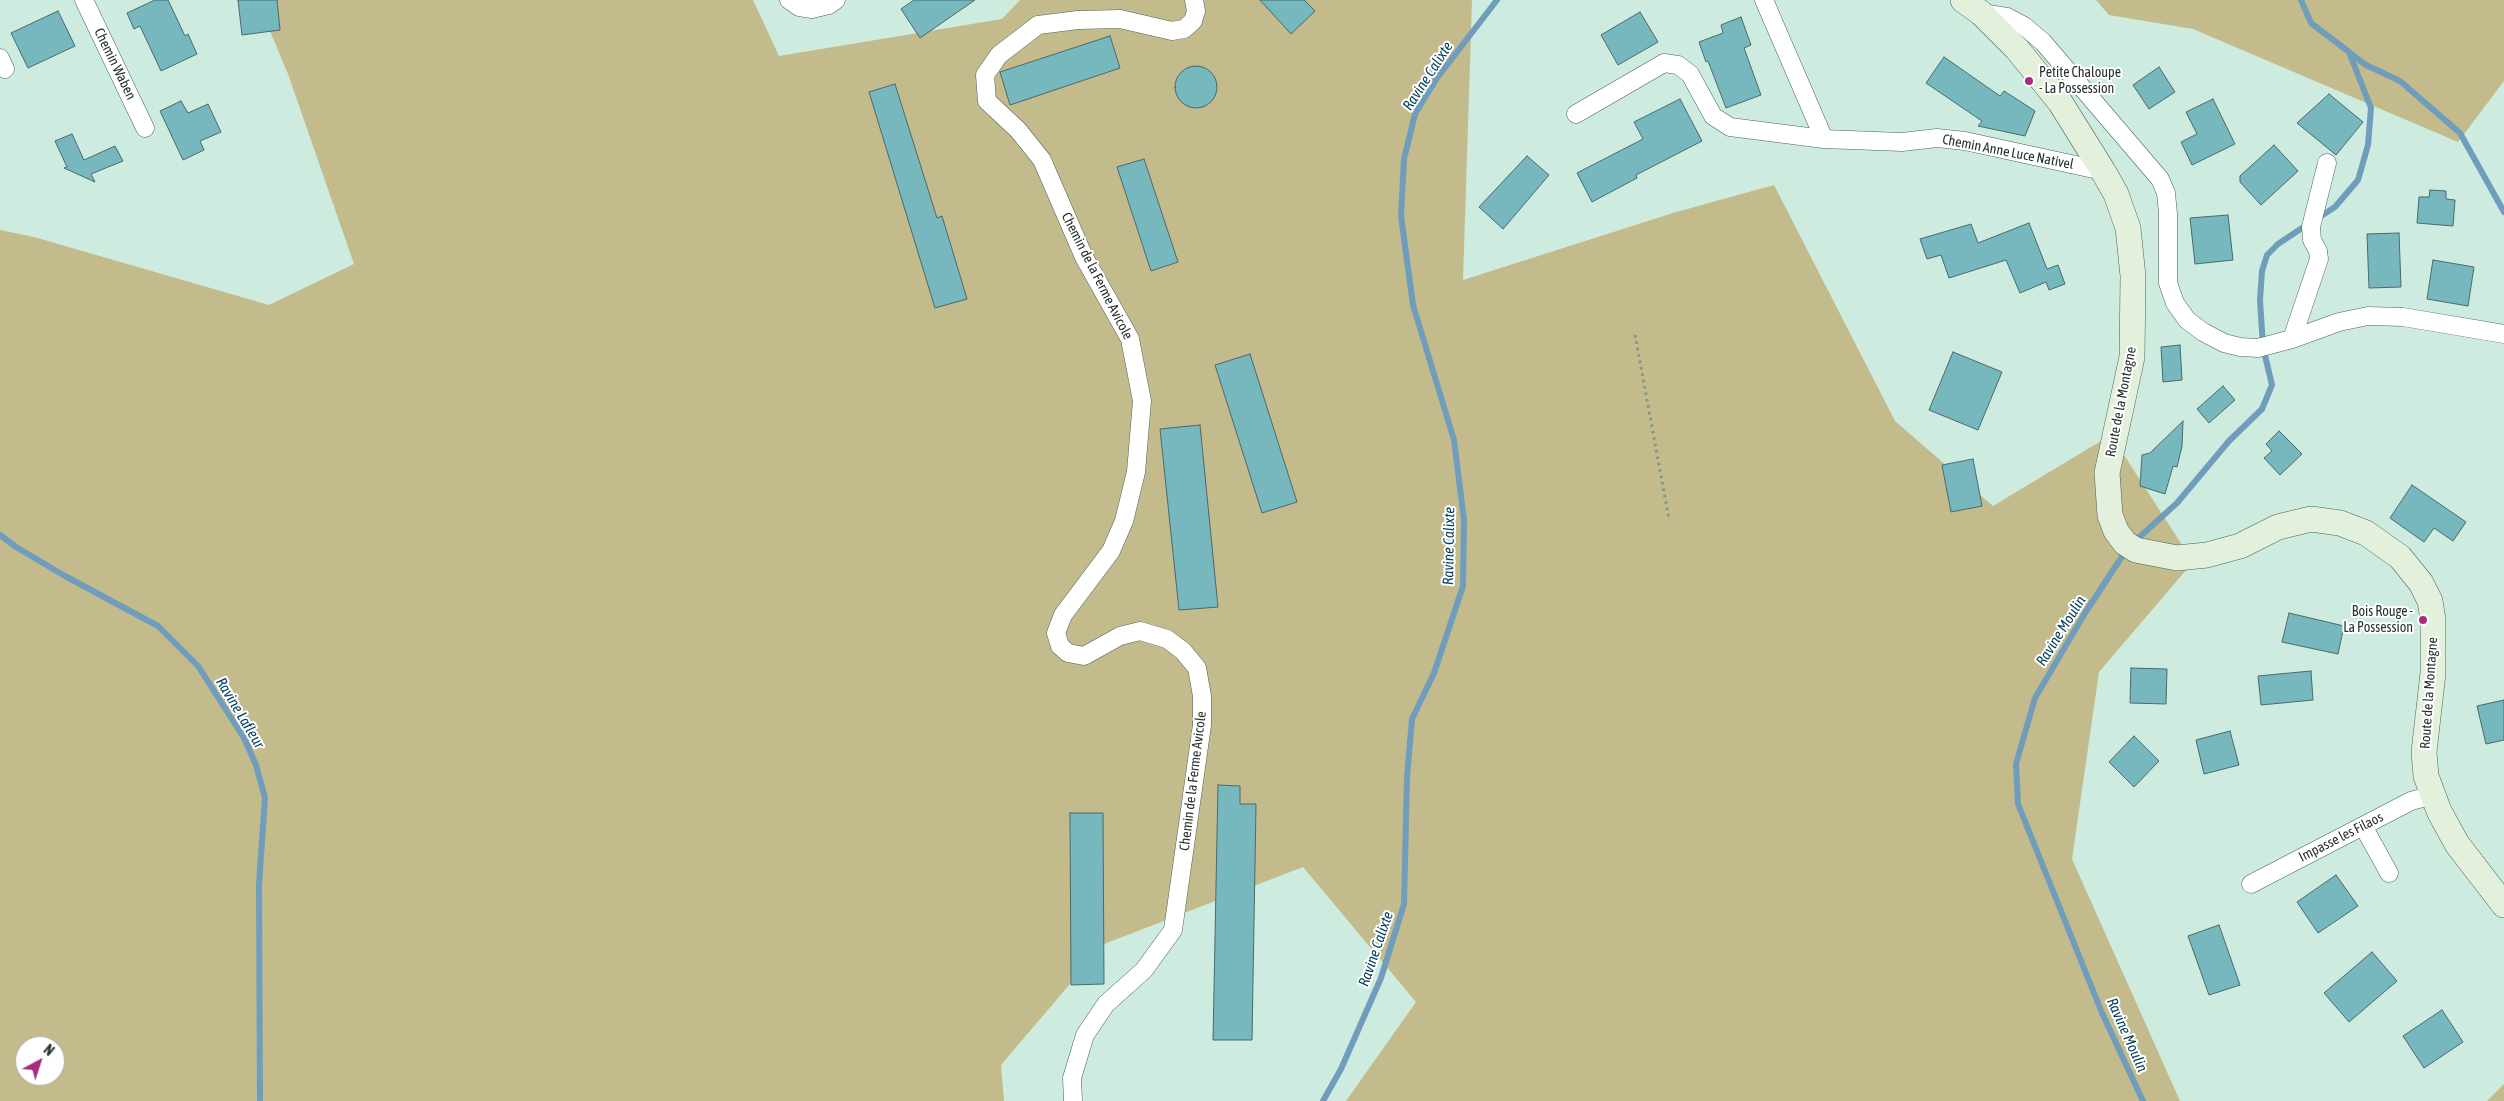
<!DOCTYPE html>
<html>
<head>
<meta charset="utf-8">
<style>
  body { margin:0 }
  #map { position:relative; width:2504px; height:1101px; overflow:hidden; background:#cdebdf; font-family:"Asap Condensed",sans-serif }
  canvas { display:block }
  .north { position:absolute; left:15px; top:1036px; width:50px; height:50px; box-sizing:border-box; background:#fff; border:1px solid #a9adab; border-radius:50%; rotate:40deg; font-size:14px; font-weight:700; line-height:20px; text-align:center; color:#27322e }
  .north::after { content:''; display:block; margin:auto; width:18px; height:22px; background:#a42c82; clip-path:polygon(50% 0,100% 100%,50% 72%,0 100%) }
</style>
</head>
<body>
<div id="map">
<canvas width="2504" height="1101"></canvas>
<div class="north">N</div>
</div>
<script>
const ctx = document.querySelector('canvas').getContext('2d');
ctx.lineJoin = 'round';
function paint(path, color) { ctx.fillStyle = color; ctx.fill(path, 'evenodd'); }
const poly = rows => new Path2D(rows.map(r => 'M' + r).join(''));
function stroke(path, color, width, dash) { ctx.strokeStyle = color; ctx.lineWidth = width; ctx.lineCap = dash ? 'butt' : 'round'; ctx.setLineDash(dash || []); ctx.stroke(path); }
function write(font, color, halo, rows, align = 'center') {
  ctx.font = font + ' "Asap Condensed",sans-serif'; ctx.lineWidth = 4; ctx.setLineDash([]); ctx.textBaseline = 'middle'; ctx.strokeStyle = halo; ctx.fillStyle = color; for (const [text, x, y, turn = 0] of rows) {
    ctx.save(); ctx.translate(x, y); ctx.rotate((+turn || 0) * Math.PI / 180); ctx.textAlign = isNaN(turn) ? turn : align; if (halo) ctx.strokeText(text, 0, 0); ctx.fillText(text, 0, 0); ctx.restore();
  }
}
paint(poly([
  [257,0,753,0,779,56,1002,19,1020,0,1472,0,1463,280,1673,213,1774,185,1895,421,1993,506,2111,435,2193,562,2099,672,2072,859,2180,1101,1346,1101,1416,1002,1303,867,1104,944,1001,1065,1004,1101,0,1101,0,230,34,237,269,305,354,264,288,74],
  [25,1046,55,1046,55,1076,25,1076],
  [2096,0,2504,0,2504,81,2458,142,2193,29,2109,15],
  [2504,1084,2504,1101,2487,1101]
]), '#c3bb8b');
stroke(poly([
  [2301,0,2311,23,2349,52,2371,108,2368,145,2358,180,2335,207,2318,218],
  [2351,54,2366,65,2400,81,2460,133,2504,212],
  [0,535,16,547,65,576,158,626,198,666,244,738,256,765,265,798,259,884,260,1101],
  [2134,542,2177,503,2229,441,2262,409,2272,385,2263,347,2260,300,2262,271,2267,255,2278,244,2302,228],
  [2127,549,2085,613,2035,698,2016,764,2018,804,2102,1013,2143,1101],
  [1323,1101,1341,1069,1381,978,1404,904,1407,777,1412,719,1434,673,1463,586,1464,520,1454,440,1413,305,1401,216,1404,159,1415,114,1437,78,1497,0]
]), '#6f9dbb', 6);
const building = poly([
  [155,0,168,0,185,36,188,34,197,54,161,71,140,26,134,29,127,13,155,0],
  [238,0,277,0,280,30,242,35,238,0],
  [914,0,975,0,920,38,901,9,914,0],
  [1260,0,1304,0,1315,11,1291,34,1260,0],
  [58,11,75,46,28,68,11,33,58,11],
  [1640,12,1658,42,1618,65,1601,35,1640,12],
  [1741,17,1751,45,1744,48,1761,95,1726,108,1708,61,1706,62,1699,42,1723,33,1721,25,1741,17],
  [1110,36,1120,68,1010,105,1000,72,1110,36],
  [1944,57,2000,96,2004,91,2035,111,2025,136,1978,126,1982,121,1926,83,1944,57],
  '1175 87a21 21 0 1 1 42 0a21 21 0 1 1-42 0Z',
  [2159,67,2175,92,2149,109,2133,85,2159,67],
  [895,84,937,218,942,216,967,299,935,308,869,92,895,84],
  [2329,94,2363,122,2336,155,2297,123,2329,94],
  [1680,99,1702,141,1636,175,1637,178,1592,202,1577,173,1643,139,1634,122,1680,99],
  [2213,99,2235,144,2192,165,2181,142,2197,134,2186,112,2213,99],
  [181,101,188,113,208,104,221,132,200,141,204,150,183,160,160,111,181,101],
  [72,134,84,160,115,146,123,161,91,174,95,182,64,168,67,167,55,141,72,134],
  [2274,145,2298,171,2261,205,2240,182,2240,176,2274,145],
  [1527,156,1549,175,1503,229,1479,207,1527,156],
  [1144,159,1178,262,1151,271,1117,167,1144,159],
  [2430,190,2446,191,2446,199,2455,200,2453,226,2417,223,2419,197,2429,197,2430,190],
  [2228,215,2233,260,2195,264,2190,218,2228,215],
  [2029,223,2047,269,2058,265,2065,284,2049,290,2046,282,2020,293,2006,260,1949,278,1941,255,1927,259,1920,239,1971,224,1978,243,2029,223],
  [2399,233,2401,287,2369,288,2367,234,2399,233],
  [2433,260,2474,267,2468,306,2427,299,2433,260],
  [2180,345,2182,380,2163,382,2161,347,2180,345],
  [1953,352,2002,372,1978,430,1929,410,1953,352],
  [1250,354,1297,502,1262,513,1215,365,1250,354],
  [2223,386,2235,400,2209,423,2197,409,2223,386],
  [2183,421,2182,446,2177,467,2173,466,2165,494,2140,486,2142,455,2150,453,2183,421],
  [1200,425,1218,607,1179,610,1160,429,1200,425],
  [2279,431,2302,454,2280,475,2264,458,2272,451,2266,444,2279,431],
  [1973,459,1982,506,1951,512,1942,465,1973,459],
  [2412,485,2466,522,2453,541,2434,528,2424,542,2390,518,2412,485],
  [2289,613,2344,626,2338,654,2282,642,2289,613],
  [2131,668,2167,669,2166,704,2130,703,2131,668],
  [2311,671,2313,700,2261,705,2258,676,2311,671],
  [2504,700,2504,740,2486,744,2477,706,2504,700],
  [2230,731,2239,765,2204,774,2196,740,2230,731],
  [2134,736,2159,761,2134,787,2109,762,2134,736],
  [1218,785,1240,786,1240,804,1256,804,1252,1040,1213,1040,1218,785],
  [1070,813,1103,813,1104,984,1071,985,1070,813],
  [2336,875,2358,906,2318,933,2297,902,2336,875],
  [2219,925,2240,985,2209,995,2188,936,2219,925],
  [2372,952,2397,981,2349,1022,2324,993,2372,952],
  [2442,1010,2463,1042,2424,1068,2403,1036,2442,1010]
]);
paint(building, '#76b8be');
stroke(building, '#4b696c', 1);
const street = poly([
  [84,0,145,128],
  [789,0,799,7,812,9,829,5,836,0],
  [1764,0,1824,139],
  [1981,13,2007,17,2024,26,2043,42,2160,179,2166,193,2168,214,2168,283,2175,303,2187,320,2203,332,2224,343,2240,347,2258,348,2292,339,2339,322,2368,316,2403,317,2504,334],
  [0,58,5,69],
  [1576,114,1664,63,1678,65,1690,74,1713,116,1730,127,1824,139,1902,142,1937,138,1965,141,2103,171],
  [2292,339,2319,259,2318,251,2312,240,2311,227,2327,163],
  [2363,826,2389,873],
  [2251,884,2411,801,2433,795],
  [1073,1101,1072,1078,1085,1035,1106,1004,1144,970,1173,930,1202,725,1202,696,1197,668,1183,651,1167,639,1140,631,1120,636,1084,656,1068,653,1060,646,1056,633,1063,615,1111,551,1124,521,1136,472,1142,401,1130,339,1084,257,1042,160,1018,130,987,101,985,75,999,55,1038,25,1078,20,1120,19,1172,31,1184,29,1193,21,1196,11,1194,0]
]);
const secondary = poly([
  [1963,0,1981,13,2017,49,2060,102,2103,171,2116,194,2128,228,2133,276,2132,357,2107,473,2110,515,2116,531,2125,543,2136,550,2177,558,2207,555,2240,546,2278,527,2311,519,2340,523,2366,533,2400,557,2421,583,2430,601,2433,620,2433,673,2424,752,2426,776,2439,811,2457,844,2504,905]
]);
stroke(street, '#496359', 19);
stroke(secondary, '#496359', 26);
stroke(poly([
  [1635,335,1669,519]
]), '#80968d', 3, [2.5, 4]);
stroke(street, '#fff', 18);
stroke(secondary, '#e3f0db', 25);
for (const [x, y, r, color] of [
  [2029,81,5,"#a42c82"],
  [2423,620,5,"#a42c82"]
]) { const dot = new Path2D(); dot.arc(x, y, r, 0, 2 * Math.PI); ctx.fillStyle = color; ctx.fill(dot); stroke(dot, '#fff', 2); }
write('14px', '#27322e', '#fff', [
  ["Chemin Waben",115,64,64],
  ["Chemin Anne Luce Nativel",2008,152,11],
  ["Chemin de la Ferme Avicole",1097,276,63],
  ["Route de la Montagne",2121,402,-79],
  ["Route de la Montagne",2429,693,-86],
  ["Chemin de la Ferme Avicole",1193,781,-83],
  ["Impasse les Filaos",2341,837,-27]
]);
write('14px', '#27322e', '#fff', [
  ["Petite Chaloupe",2039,73],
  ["- La Possession",2039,89],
  ["Bois Rouge -",2413,612,"right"],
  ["La Possession",2413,628,"right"]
], 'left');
write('italic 15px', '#003f5d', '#fff', [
  ["Ravine Calixte",1428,76,-57],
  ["Ravine Calixte",1449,546,-89],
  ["Ravine Moulin",2061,631,-58],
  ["Ravine Lafleur",240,713,59],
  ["Ravine Calixte",1376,949,-71],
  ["Ravine Moulin",2127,1035,66]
]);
</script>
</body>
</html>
